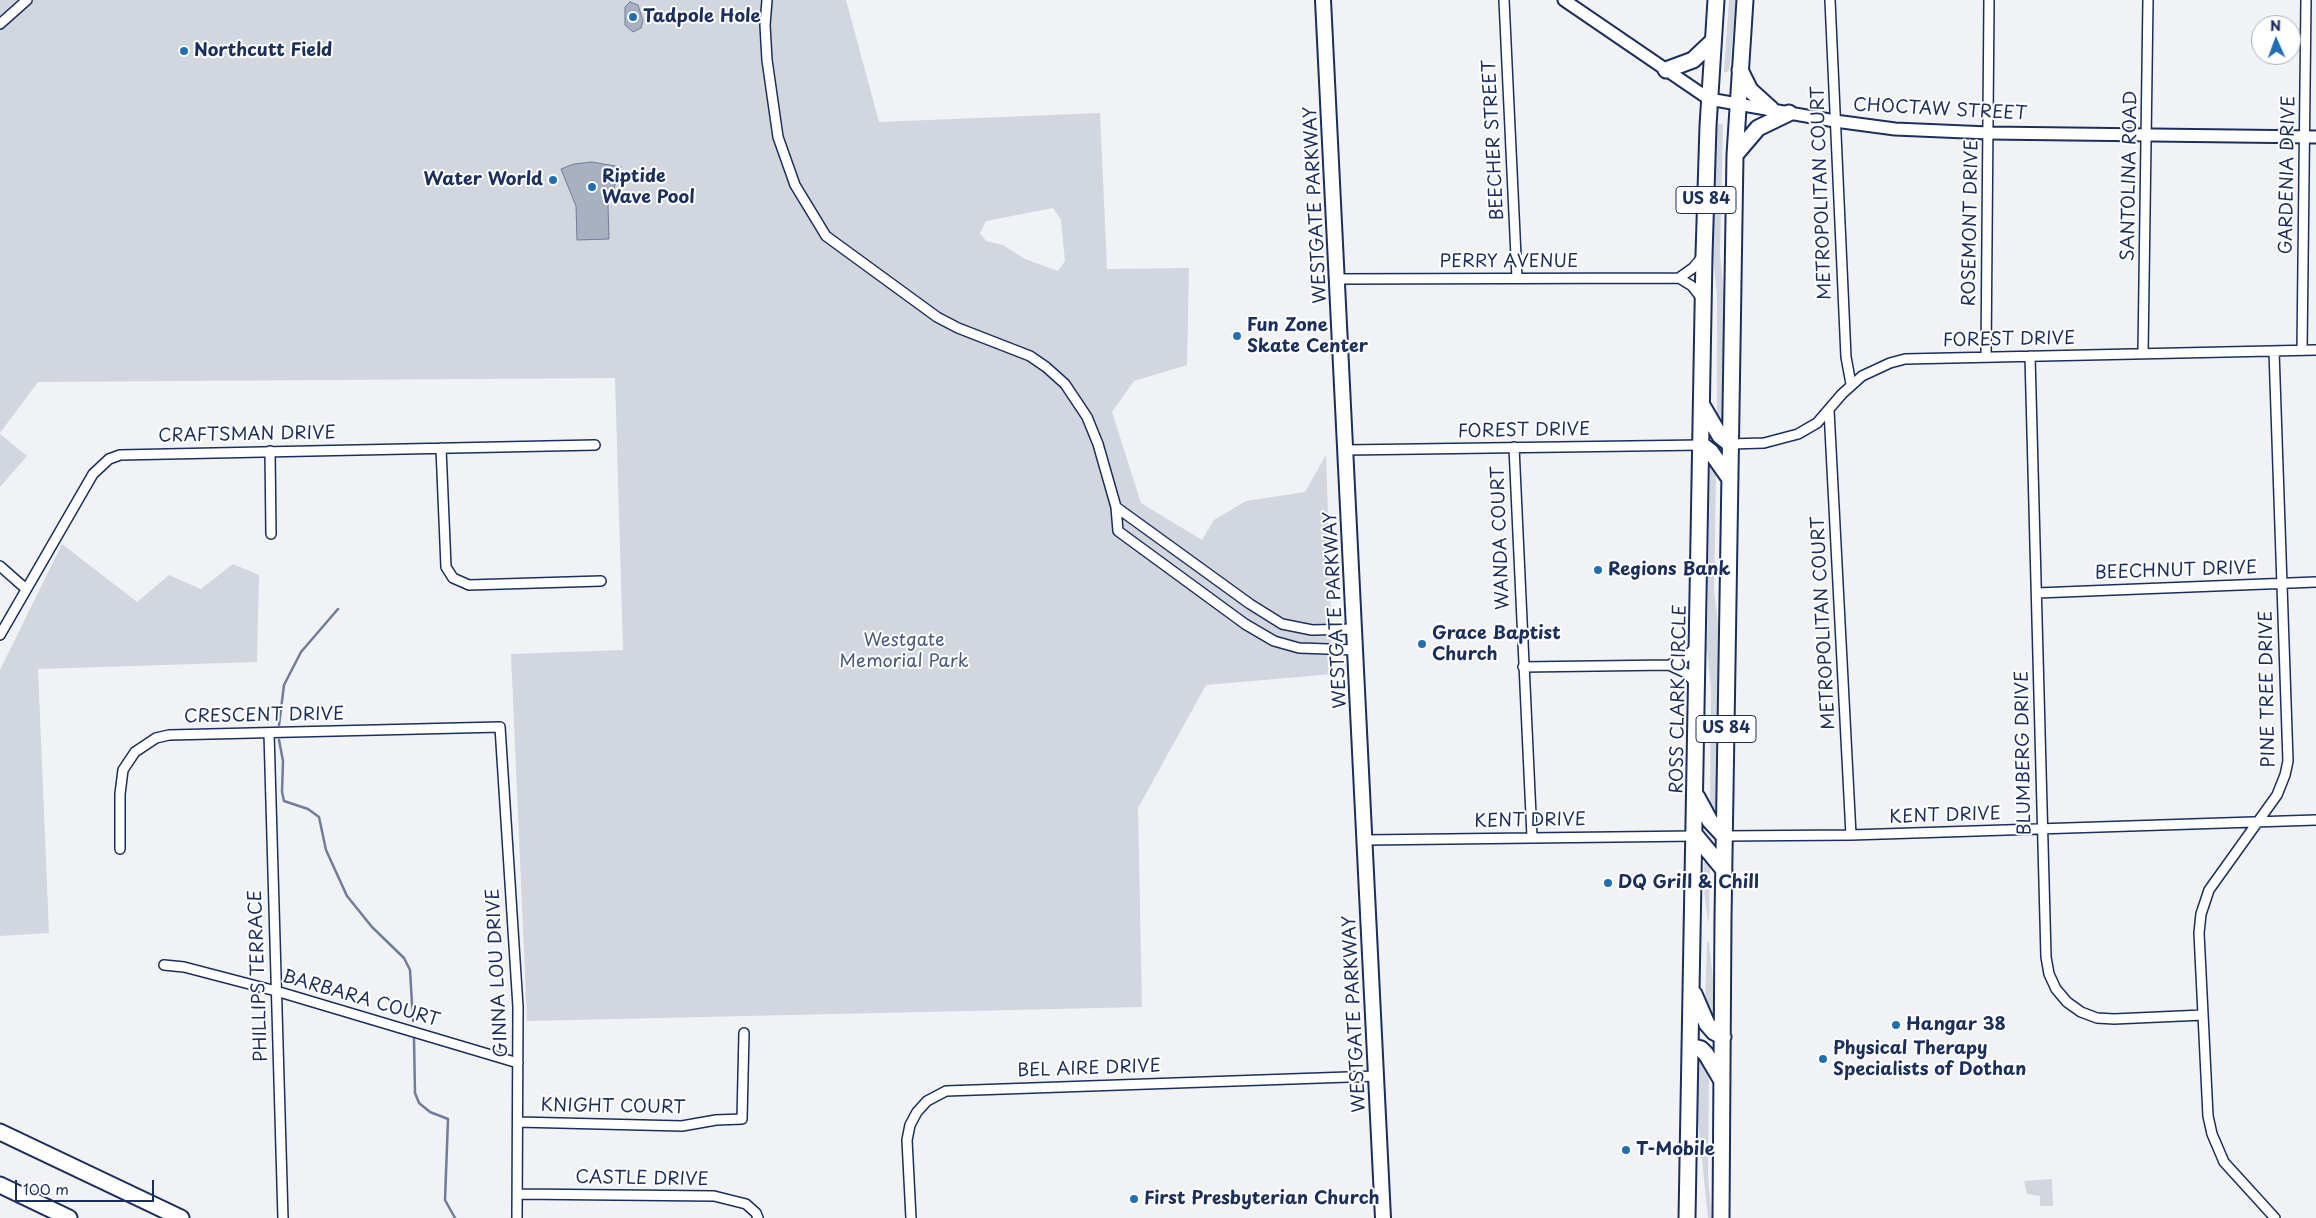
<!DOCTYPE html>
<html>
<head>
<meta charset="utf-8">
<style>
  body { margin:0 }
  #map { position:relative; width:2316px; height:1218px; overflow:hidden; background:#f1f2f5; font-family:"Playpen Sans",sans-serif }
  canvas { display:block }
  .north { position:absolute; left:2251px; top:15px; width:50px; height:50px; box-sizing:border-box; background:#fff; border:1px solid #a4acbf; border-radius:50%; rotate:358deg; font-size:14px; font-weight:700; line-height:20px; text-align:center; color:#1b2f5e }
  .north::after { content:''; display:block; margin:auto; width:18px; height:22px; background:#1f6fb2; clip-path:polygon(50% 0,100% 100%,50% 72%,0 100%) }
  .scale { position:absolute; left:15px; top:1180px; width:139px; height:22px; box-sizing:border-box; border:2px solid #1b2f5e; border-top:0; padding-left:6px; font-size:15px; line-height:18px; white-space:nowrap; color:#1b2f5e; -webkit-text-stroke:4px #fff; paint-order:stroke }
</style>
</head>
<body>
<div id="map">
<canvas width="2316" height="1218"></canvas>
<div class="north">N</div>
<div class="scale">100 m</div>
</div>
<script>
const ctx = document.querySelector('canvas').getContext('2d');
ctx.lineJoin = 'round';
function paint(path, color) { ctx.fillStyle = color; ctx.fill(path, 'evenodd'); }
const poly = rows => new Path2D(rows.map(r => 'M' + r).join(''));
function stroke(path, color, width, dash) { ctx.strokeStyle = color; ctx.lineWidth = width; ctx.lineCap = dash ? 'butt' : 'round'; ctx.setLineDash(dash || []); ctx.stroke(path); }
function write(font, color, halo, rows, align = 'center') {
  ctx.font = font + ' "Playpen Sans",sans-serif'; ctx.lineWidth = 4; ctx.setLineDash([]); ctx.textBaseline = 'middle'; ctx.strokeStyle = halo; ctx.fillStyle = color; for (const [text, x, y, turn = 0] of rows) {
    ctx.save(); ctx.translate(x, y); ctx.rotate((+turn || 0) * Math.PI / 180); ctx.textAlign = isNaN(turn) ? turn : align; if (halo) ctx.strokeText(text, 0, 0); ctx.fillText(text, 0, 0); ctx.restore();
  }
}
paint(poly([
  [0,0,846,0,879,122,1100,113,1107,269,1189,268,1187,365,1134,381,1112,412,1141,503,1202,540,1214,520,1246,501,1305,492,1326,455,1333,674,1206,685,1138,808,1142,1007,527,1021,511,654,623,650,615,378,38,382,0,433],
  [1053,208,1061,220,1065,261,1058,271,1025,259,1003,245,986,241,980,233,986,221],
  [1729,0,1736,0,1730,65,1728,72,1724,72],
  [1718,124,1723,124,1720,253,1724,294,1722,422,1717,422,1717,296,1713,255,1716,137],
  [0,434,27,456,0,487],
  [1714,466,1716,476,1714,591,1719,632,1716,806,1716,809,1710,810,1711,689,1707,649,1710,467],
  [62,544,137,602,169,575,201,589,233,564,259,575,257,662,38,669,49,933,0,936,0,670],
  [1704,862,1709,862,1710,864,1709,921,1708,921,1703,882],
  [1707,942,1709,942,1714,989,1714,1017,1709,1019,1705,1004],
  [1698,1061,1705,1062,1709,1075,1708,1177,1712,1218,1708,1218,1697,1112],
  [2052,1179,2053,1206,2040,1206,2040,1196,2027,1194,2024,1181]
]), '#d2d6df');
const water = poly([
  [630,2,638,5,643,21,641,28,633,32,625,25,625,7,630,2],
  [592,162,621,167,608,206,609,239,577,240,576,206,561,169,574,164,592,162]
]);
paint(water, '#a8b0c2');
stroke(water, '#707c9a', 1);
stroke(poly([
  [279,725,284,685,301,652,338,609],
  [279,740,283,761,282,792,284,801,308,809,319,817,326,850,347,896,372,927,404,958,410,970,413,1021],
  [414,1039,415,1093,419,1103,430,1112,448,1119,445,1200,455,1218]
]), '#707c9a', 2.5);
const minor = poly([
  [767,0,765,25,767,60,778,137,795,185,826,236,937,317,958,328,1030,356,1046,367,1065,384,1087,417,1098,444,1116,507,1118,531,1245,624,1274,641,1299,648,1356,650],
  [1504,0,1517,278],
  [1830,0,1846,357,1851,384],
  [0,24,27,0],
  [1679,278,1693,268,1703,256],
  [1338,279,1679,278,1692,286,1703,300],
  [2302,350,2306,0],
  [2274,351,2288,761,2285,775,2277,795,2209,890,2201,914,2199,933,2208,1116,2212,1134,2224,1162,2275,1218],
  [2143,353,2148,0],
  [2030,356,2046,957,2049,974,2056,989,2067,1002,2081,1012,2097,1018,2114,1019,2203,1015],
  [1986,357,1989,0],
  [1829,410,1851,835],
  [1730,444,1764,443,1798,434,1817,423,1842,394,1862,376,1890,363,1905,359,2316,350],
  [1514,447,1532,837],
  [441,448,446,567,453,578,469,585,601,581],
  [1347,450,1702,445],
  [270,451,271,534],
  [1116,507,1250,604,1282,624,1312,630,1355,629],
  [0,566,26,589],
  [2037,593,2316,582],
  [0,635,93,474,109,459,120,455,595,445],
  [1669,665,1686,673,1697,685],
  [1523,667,1669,665,1685,658,1698,644],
  [269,733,283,1218],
  [1724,836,1851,835,2316,820],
  [1366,840,1696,836],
  [120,849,120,794,123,770,135,752,156,738,169,735,500,727,518,1007,517,1218],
  [164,965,184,967,276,991,518,1063],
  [518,1122,682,1126,716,1120,742,1119,744,1033],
  [518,1194,714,1196,746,1204,756,1213,758,1218],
  [911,1218,907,1140,910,1125,917,1112,927,1101,946,1091,1377,1076]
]);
const tertiary = poly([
  [1564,0,1709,99,1835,121,1895,129,1989,133,2316,137]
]);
const secondary = poly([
  [1323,0,1383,1218]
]);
const trunk = poly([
  [1666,70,1693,60,1713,41],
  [1740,70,1750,90,1771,109],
  [1735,155,1758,128,1789,113],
  [1703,407,1720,436,1730,444],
  [1702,445,1711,452,1730,479],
  [1697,797,1710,821,1724,836],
  [1696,836,1724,870],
  [1694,994,1707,1024,1714,1032,1723,1037],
  [1690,1046,1701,1049,1706,1054,1722,1081],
  [0,1132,181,1218],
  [0,1185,69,1218],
  [1687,1218,1704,255,1708,126,1716,0],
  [1721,1218,1723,918,1735,155,1745,0]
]);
stroke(minor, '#1b2f5e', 12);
stroke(tertiary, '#1b2f5e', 15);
stroke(secondary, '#1b2f5e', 18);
stroke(trunk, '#1b2f5e', 19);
stroke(minor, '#fff', 9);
stroke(tertiary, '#fff', 11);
stroke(secondary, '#fff', 14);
stroke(trunk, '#fff', 15);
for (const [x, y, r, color] of [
  [633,17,5,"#1f6fb2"],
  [184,51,5,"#1f6fb2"],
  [553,180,5,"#1f6fb2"],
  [592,187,5,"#1f6fb2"],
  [1237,336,5,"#1f6fb2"],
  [1598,570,5,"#1f6fb2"],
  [1422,644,5,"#1f6fb2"],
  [1608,883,5,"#1f6fb2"],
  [1896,1025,5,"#1f6fb2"],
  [1823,1059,5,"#1f6fb2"],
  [1626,1150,5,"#1f6fb2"],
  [1134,1199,5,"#1f6fb2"]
]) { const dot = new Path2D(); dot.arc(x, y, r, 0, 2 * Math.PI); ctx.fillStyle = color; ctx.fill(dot); stroke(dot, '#fff', 2); }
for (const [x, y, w] of [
  [1706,200,60],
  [1726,729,60]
]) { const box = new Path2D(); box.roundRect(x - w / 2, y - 13.5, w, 27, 4); ctx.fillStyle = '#fff'; ctx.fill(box); stroke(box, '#1b2f5e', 1); }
write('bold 16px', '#1b2f5e', null, [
  ["US 84",1706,200],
  ["US 84",1726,729]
]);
write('bold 18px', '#1b2f5e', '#fff', [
  ["Tadpole Hole",643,17],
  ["Northcutt Field",194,51],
  ["Riptide",602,177],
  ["Wave Pool",602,198],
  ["Water World",543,180,"right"],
  ["Fun Zone",1247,326],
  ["Skate Center",1247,347],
  ["Regions Bank",1608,570],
  ["Grace Baptist",1432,634],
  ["Church",1432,655],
  ["DQ Grill & Chill",1618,883],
  ["Hangar 38",1906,1025],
  ["Physical Therapy",1833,1049],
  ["Specialists of Dothan",1833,1070],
  ["T-Mobile",1636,1150],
  ["First Presbyterian Church",1144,1199]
], 'left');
write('18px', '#1b2f5e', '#fff', [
  ["CHOCTAW STREET",1940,110,3],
  ["BEECHER STREET",1494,140,-93],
  ["GARDENIA DRIVE",2288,175,-89],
  ["SANTOLINA ROAD",2130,176,-89],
  ["METROPOLITAN COURT",1822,193,-92],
  ["WESTGATE PARKWAY",1316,205,-93],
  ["ROSEMONT DRIVE",1971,223,-89],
  ["PERRY AVENUE",1509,262],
  ["FOREST DRIVE",2009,340,-1],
  ["FOREST DRIVE",1524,431,-1],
  ["CRAFTSMAN DRIVE",247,435,-1],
  ["WANDA COURT",1501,538,-92],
  ["BEECHNUT DRIVE",2176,571,-2],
  ["WESTGATE PARKWAY",1336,610,-93],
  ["METROPOLITAN COURT",1824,623,-93],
  ["PINE TREE DRIVE",2268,689,-91],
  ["ROSS CLARK CIRCLE",1679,699,-89],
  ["CRESCENT DRIVE",264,716,-1],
  ["BLUMBERG DRIVE",2024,753,-91],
  ["KENT DRIVE",1945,816,-2],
  ["KENT DRIVE",1530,821,-1],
  ["GINNA LOU DRIVE",498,973,-93],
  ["PHILLIPS TERRACE",259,976,-92],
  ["BARBARA COURT",361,999,16],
  ["WESTGATE PARKWAY",1355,1014,-93],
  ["BEL AIRE DRIVE",1089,1069,-2],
  ["KNIGHT COURT",613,1107,1],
  ["CASTLE DRIVE",642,1179,1]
]);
write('18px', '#49597e', '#fff', [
  ["Westgate",904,641],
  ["Memorial Park",904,662]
]);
</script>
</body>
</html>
